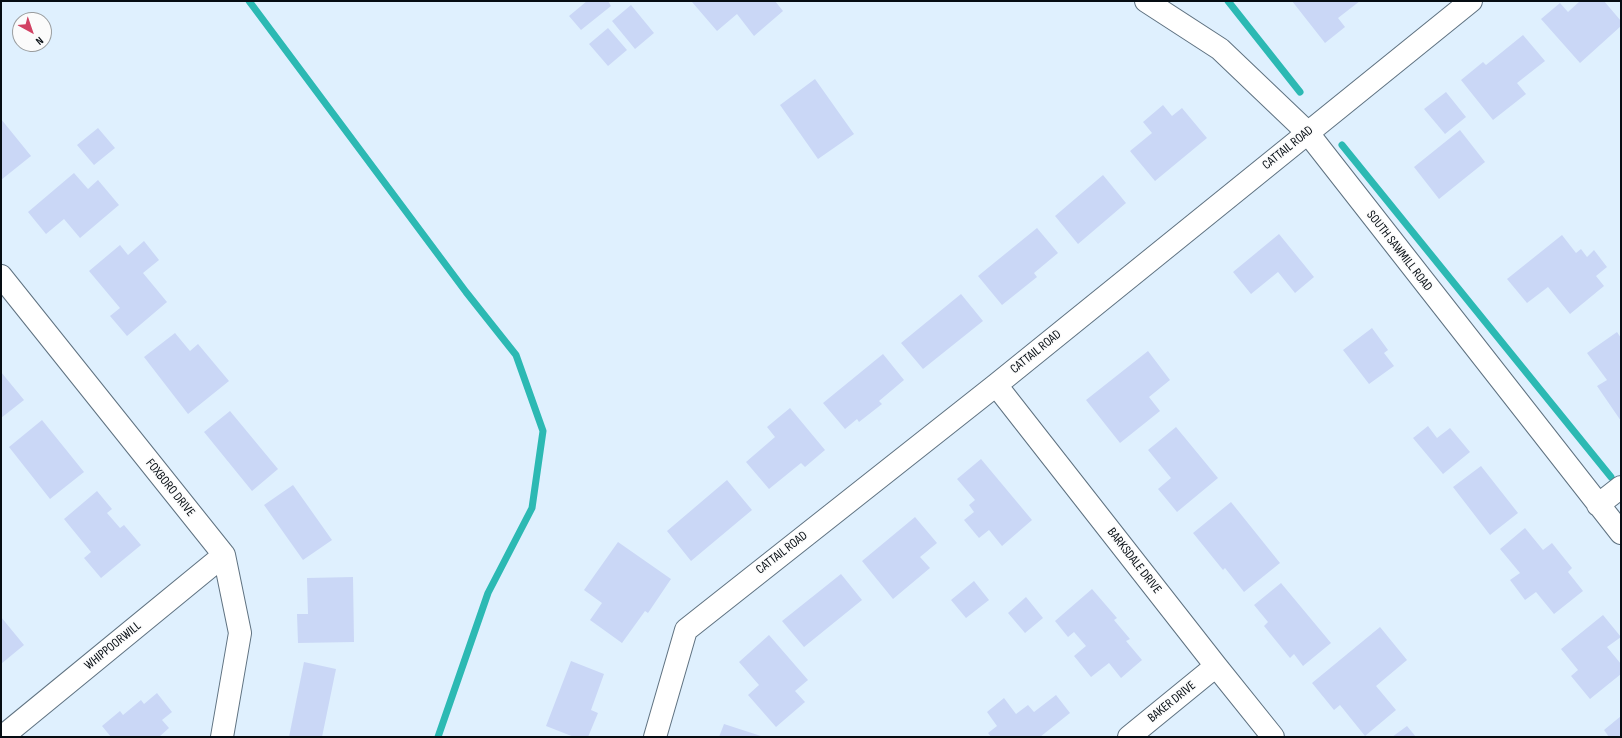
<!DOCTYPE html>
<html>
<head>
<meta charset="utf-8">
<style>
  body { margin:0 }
  #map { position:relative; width:1622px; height:738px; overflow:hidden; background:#dff0fe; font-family:"Sofia Sans Condensed",sans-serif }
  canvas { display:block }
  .frame { position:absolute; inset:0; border:2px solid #060d13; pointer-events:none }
  .north { position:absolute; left:12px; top:12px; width:40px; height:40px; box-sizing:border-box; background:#fbfbfb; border:1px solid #999c9e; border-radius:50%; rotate:140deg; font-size:11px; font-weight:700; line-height:16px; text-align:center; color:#060d13 }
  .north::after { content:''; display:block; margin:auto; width:14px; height:18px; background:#d14163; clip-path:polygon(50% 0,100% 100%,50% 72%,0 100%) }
</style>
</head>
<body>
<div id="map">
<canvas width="1622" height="738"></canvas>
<div class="frame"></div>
<div class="north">N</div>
</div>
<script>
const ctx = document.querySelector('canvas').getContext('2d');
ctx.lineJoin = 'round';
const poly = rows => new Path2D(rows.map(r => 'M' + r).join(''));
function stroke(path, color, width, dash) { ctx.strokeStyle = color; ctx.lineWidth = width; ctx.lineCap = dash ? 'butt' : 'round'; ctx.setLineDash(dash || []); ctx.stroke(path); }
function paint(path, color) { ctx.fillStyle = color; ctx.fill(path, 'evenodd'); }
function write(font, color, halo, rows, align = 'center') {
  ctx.font = font + ' "Sofia Sans Condensed",sans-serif'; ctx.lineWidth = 3; ctx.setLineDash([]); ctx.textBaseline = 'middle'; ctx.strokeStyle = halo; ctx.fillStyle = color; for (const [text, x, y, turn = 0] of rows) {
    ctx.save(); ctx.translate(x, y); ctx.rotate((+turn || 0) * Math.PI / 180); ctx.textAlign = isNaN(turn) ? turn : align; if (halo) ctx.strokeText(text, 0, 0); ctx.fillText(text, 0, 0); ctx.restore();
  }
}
stroke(poly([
  [249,1,466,292,516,355,543,431,532,508,488,593,438,737],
  [1228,1,1300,92],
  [1342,145,1611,477]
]), '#2cb9b3', 7);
paint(poly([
  [587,1,608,1,611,6,581,30,569,16],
  [693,1,775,1,783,11,754,36,737,14,717,31,692,2],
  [1292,1,1360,1,1338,18,1345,27,1325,43],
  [1580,1,1604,1,1621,21,1621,26,1580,63,1541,19,1560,3,1568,12],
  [631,5,654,33,635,49,612,21],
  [608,28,627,50,608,66,589,44],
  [1523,35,1545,61,1517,83,1526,94,1493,120,1461,80,1483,62,1486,65],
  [815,79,854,134,818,159,780,105],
  [1446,92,1466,117,1445,134,1424,109],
  [1163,105,1172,116,1182,108,1207,138,1155,181,1130,151,1152,133,1143,122],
  [1,119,31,156,1,180],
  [98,128,115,148,94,165,77,145],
  [1460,130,1485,162,1439,199,1414,167],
  [74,173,88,189,98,180,119,205,80,238,64,219,46,234,28,212],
  [1103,175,1126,203,1078,244,1055,216],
  [1037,228,1058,253,1034,273,1037,277,1002,305,978,276],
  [1279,234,1314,277,1295,293,1278,272,1251,294,1233,272],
  [1562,235,1576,253,1581,249,1587,257,1594,250,1607,267,1596,276,1604,286,1570,314,1548,287,1527,303,1507,279],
  [144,241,159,260,143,273,167,302,127,336,110,316,120,308,89,271,120,245,128,255],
  [961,294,983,321,923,369,901,343],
  [1372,328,1388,350,1384,353,1394,366,1369,384,1343,350],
  [1617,332,1621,338,1621,421,1597,386,1607,380,1587,353],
  [175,333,190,351,198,344,229,381,188,414,144,357],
  [1148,351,1170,380,1149,397,1160,411,1120,443,1086,400],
  [883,354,904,380,879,401,882,404,859,422,857,419,845,429,823,403],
  [1,372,24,400,1,418],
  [790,408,825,450,805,467,801,463,769,489,746,462,775,437,767,427],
  [230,411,278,469,252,491,204,432],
  [42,420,84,472,50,499,9,447],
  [1428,426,1437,438,1450,428,1470,452,1443,474,1413,438],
  [1176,427,1218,478,1177,512,1158,489,1171,478,1148,450],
  [981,459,1032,520,1002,546,989,530,979,538,964,520,974,512,969,505,975,500,957,479],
  [1481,466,1518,513,1490,535,1453,487],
  [727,480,752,510,691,561,667,531],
  [293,485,332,540,303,560,264,505],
  [97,491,112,509,107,513,120,528,124,525,141,545,101,578,84,558,91,552,64,519],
  [1231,502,1280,563,1244,592,1225,568,1223,570,1193,533],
  [915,517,937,543,920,557,930,568,893,599,862,561],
  [1525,528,1543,550,1552,543,1572,568,1568,572,1583,591,1554,614,1536,592,1525,600,1510,580,1520,573,1500,549],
  [618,542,671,579,648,613,645,611,622,643,590,620,602,603,584,590],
  [841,574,862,600,804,647,782,621],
  [353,577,354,642,298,643,297,614,308,614,307,578],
  [974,581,989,600,966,618,951,600],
  [1281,583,1331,643,1303,666,1294,654,1290,658,1264,626,1268,622,1254,605],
  [1092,589,1117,618,1114,620,1130,639,1126,641,1142,660,1121,678,1109,663,1091,677,1074,656,1086,646,1074,632,1068,637,1055,621],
  [1026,597,1043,618,1025,633,1008,613],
  [1603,615,1621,637,1607,647,1621,664,1621,674,1590,699,1571,676,1578,670,1561,649],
  [1,617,24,645,1,664],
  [1380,627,1407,660,1376,686,1396,710,1365,736,1340,705,1334,710,1312,683],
  [769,635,808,680,795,691,805,702,776,727,748,695,759,685,739,662],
  [571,661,604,674,591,710,598,713,588,737,574,737,546,726],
  [304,662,336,669,322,737,289,737],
  [157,693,172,712,162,720,169,728,159,737,144,737,143,736,142,737,111,737,102,726,120,711,123,715,141,700,144,704],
  [1056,695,1070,713,1040,737,991,737,988,733,997,726,987,712,1004,698,1016,714,1028,705,1034,712],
  [1621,716,1621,736,1609,737,1604,730],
  [724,724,764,737,719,737],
  [1407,726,1416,737,1392,737]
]), '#cad7f6');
const minor = poly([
  [1146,1,1220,49,1307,132,1621,533],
  [1,276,224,555,240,633,222,737],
  [996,385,1216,666,1273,737],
  [1598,505,1621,487],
  [2,737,224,555],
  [655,737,686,630,996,385,1471,1],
  [1129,737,1216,666]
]);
stroke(minor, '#5f7281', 24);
stroke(minor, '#fff', 22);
write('13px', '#060d13', '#fbfbfb', [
  ["CATTAIL ROAD",1288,148,-39],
  ["SOUTH SAWMILL ROAD",1399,251,52],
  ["CATTAIL ROAD",1036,352,-39],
  ["FOXBORO DRIVE",170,488,51],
  ["CATTAIL ROAD",782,553,-38],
  ["BARKSDALE DRIVE",1134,561,52],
  ["WHIPPOORWILL",113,646,-39],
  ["BAKER DRIVE",1172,702,-39]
]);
</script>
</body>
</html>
